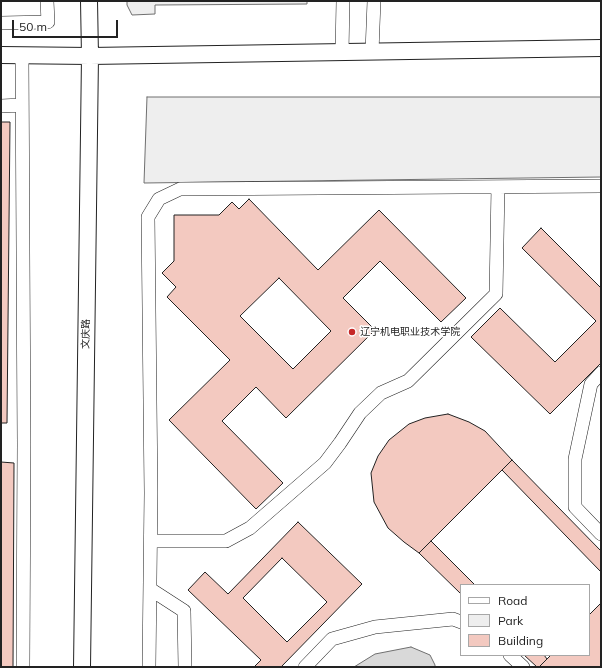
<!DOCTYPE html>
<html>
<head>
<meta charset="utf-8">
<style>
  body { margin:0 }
  #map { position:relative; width:602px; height:668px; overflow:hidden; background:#fff; font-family:Mulish,sans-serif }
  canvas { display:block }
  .frame { position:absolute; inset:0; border:2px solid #222; pointer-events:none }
  .legend { position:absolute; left:460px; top:584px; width:130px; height:72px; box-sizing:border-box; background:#fff; border:1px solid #a7a7a7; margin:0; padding:5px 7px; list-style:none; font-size:12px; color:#222 }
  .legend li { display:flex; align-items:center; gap:8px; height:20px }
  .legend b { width:20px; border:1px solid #a7a7a7 }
  .scale { position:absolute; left:12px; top:20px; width:106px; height:18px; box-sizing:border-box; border:2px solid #222; border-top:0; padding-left:5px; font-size:12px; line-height:14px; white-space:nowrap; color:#222; -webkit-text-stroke:3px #fff; paint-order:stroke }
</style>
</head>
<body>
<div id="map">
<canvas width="602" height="668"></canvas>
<div class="frame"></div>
<ul class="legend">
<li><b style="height:5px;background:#fff"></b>Road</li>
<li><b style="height:11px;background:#eee"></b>Park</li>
<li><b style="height:11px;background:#f3c9c0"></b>Building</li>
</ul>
<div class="scale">50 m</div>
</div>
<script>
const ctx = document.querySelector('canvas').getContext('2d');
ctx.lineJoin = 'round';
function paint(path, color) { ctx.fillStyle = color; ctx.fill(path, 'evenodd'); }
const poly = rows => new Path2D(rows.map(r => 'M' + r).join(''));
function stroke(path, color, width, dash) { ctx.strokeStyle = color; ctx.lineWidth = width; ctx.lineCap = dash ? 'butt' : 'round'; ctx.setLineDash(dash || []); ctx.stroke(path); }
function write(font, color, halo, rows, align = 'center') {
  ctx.font = font + ' Mulish,"Noto Sans SC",sans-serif'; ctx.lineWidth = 3; ctx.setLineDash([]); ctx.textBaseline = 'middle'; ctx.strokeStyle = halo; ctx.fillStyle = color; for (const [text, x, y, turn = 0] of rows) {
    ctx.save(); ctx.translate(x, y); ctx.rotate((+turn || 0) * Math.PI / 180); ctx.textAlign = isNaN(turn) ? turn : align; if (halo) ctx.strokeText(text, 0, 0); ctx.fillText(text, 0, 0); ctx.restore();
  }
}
const green = poly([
  [127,1,307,1,307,4,155,5,155,14,132,15,127,5,127,1],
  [147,97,601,97,601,177,144,183,147,97]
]);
paint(green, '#eee');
stroke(green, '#6f6f6f', 1);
const water = poly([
  [411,647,430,655,435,665,435,667,354,667,375,654,411,647]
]);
paint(water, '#d9d9d9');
stroke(water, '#6f6f6f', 1);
const building = poly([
  [1,122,10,122,7,423,1,423,1,122],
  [249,199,318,270,379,210,466,298,441,322,380,261,343,298,375,330,286,418,256,387,222,421,283,483,256,509,169,420,230,360,167,297,176,287,162,273,174,261,174,215,219,215,232,202,239,209,249,199],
  [279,278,331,331,293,369,240,316,279,278],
  [541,228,601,288,601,363,550,414,471,337,500,308,555,362,596,321,522,248,541,228],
  [448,414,469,422,485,431,512,460,419,553,404,542,388,528,374,502,371,473,378,456,389,440,409,424,425,418,448,414],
  [512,460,601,551,601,572,502,470,512,460],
  [1,462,14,463,13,667,1,667,1,462],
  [298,522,362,584,281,667,254,667,261,660,188,590,205,572,228,594,298,522],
  [282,558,327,602,287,642,243,598,282,558],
  [431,541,475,585,461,585,461,594,419,553,431,541],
  [601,603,601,667,539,667,551,655,589,655,589,615,601,603],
  [524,655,544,655,547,659,539,667,537,667,524,655]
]);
paint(building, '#f3c9c0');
stroke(building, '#222', 1);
const minor = poly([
  [1,23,48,22,47,1],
  [342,52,343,1],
  [372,52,374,1],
  [22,56,24,444,23,667],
  [1,106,22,105],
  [601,373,591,384,575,459,575,507,601,534],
  [151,541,226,541,250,528,325,463,340,443,360,413,381,393,408,381,496,294,498,187],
  [150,589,184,611,185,667],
  [510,655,523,667],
  [149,667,151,493,148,217,159,199,180,189,601,186],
  [305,667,332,639,375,627,453,619,461,622]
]);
const tertiary = poly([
  [1,55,90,56,601,48],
  [82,667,90,56,89,1]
]);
stroke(minor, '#222', 14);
stroke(tertiary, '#222', 18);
stroke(minor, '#fff', 13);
stroke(tertiary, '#fff', 16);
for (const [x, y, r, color] of [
  [352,332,4,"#c62828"]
]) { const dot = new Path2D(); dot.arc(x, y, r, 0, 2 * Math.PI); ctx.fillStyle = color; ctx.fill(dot); stroke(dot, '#fff', 1.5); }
write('10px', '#222', '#fff', [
  ["辽宁机电职业技术学院",360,332]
], 'left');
write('10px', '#222', '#fff', [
  ["文庆路",86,334,-89]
]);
</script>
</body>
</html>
